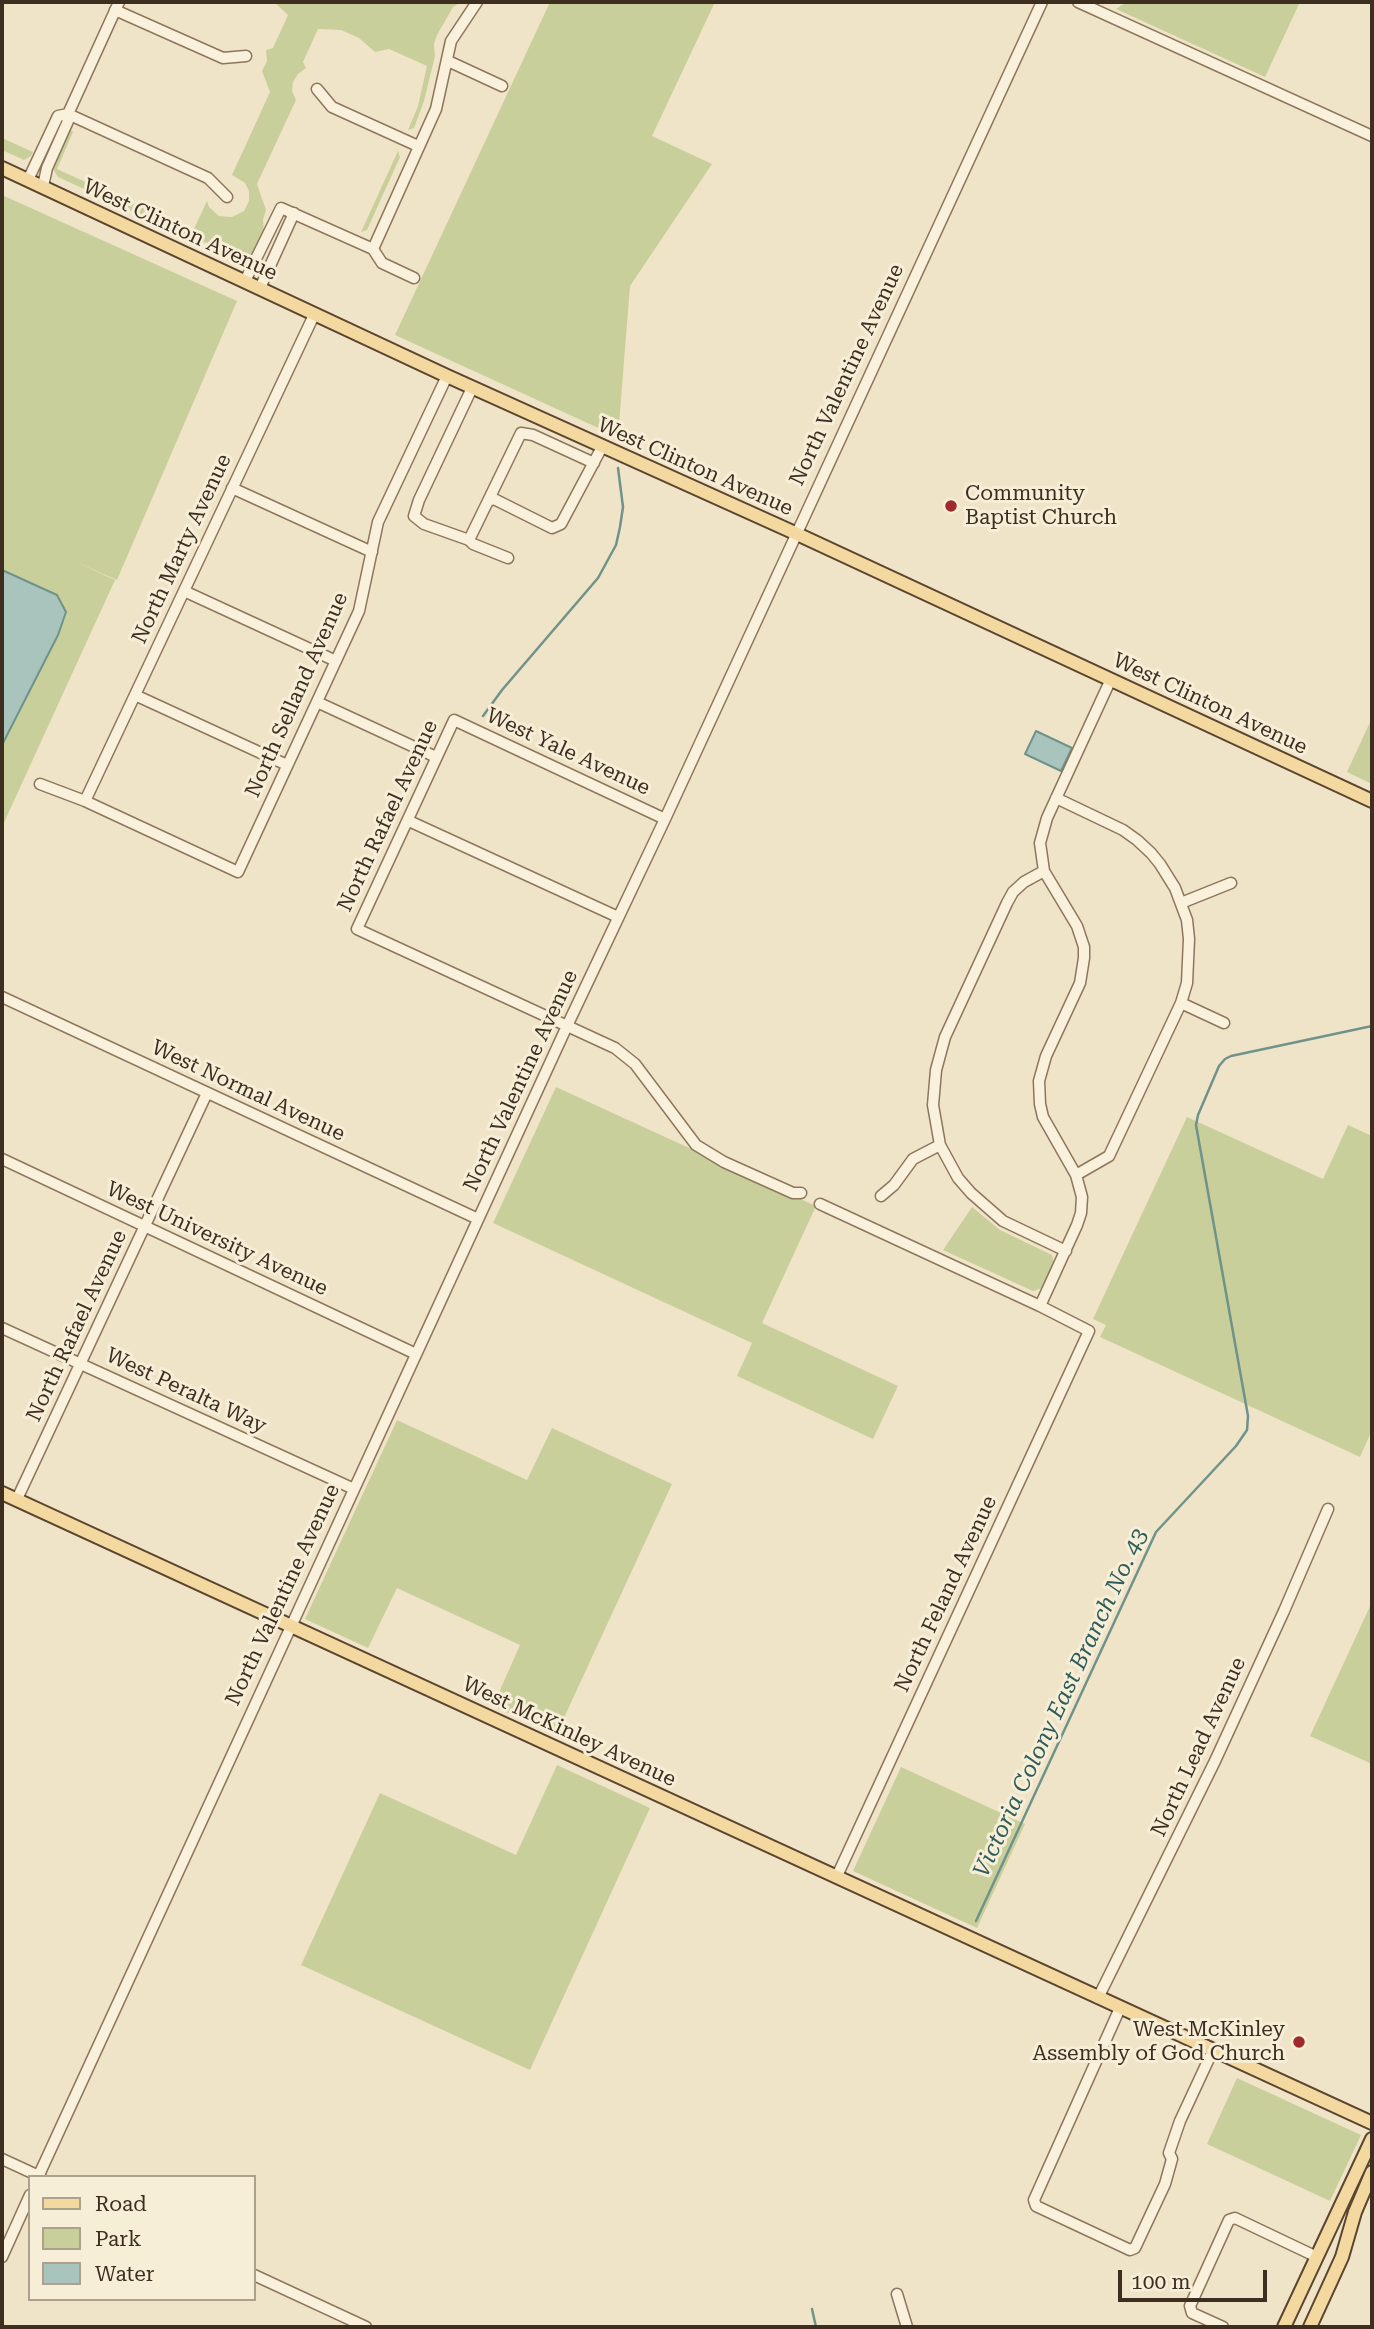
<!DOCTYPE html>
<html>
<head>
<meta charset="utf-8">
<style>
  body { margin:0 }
  #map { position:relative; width:1374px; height:2329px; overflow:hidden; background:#f0e4c8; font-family:"Roboto Serif",serif }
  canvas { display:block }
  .frame { position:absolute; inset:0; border:4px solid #3d2e20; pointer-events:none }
  .legend { position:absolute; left:28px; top:2175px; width:228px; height:126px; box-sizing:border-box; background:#f7eed8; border:2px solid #ada18e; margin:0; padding:9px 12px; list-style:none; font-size:21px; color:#3d2e20 }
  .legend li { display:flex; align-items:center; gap:14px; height:35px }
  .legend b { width:35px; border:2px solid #ada18e }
  .scale { position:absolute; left:1118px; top:2270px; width:149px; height:32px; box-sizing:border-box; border:4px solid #3d2e20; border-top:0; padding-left:9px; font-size:21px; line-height:24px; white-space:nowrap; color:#3d2e20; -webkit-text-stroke:5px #f7eed8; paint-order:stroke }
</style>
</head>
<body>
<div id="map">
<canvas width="1374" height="2329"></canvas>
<div class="frame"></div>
<ul class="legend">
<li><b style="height:9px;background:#f3d9a0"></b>Road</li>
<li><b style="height:19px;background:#c9cf9b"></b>Park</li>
<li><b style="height:19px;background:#a9c4bc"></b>Water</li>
</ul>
<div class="scale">100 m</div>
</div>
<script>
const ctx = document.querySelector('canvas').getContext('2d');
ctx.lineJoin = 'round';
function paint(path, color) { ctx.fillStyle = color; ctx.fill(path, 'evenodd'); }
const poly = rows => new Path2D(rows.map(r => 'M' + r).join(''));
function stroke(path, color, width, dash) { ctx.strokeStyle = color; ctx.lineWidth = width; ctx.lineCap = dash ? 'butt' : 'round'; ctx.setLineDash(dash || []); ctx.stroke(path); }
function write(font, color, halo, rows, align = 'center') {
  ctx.font = font + ' "Roboto Serif",serif'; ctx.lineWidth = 6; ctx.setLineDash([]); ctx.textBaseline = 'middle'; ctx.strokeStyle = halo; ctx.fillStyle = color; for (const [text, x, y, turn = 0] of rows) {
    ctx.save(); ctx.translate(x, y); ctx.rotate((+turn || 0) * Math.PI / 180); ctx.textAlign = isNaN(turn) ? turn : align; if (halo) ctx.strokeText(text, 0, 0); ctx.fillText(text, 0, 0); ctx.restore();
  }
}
paint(poly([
  [274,2,461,2,453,7,437,35,434,44,435,56,424,101,414,128,408,130,418,106,427,66,389,49,375,52,359,38,341,30,318,29,303,62,306,68,298,74,293,82,292,91,296,100,257,184,266,210,263,220,264,232,255,255,246,260,210,243,201,242,190,238,58,177,53,169,70,129,73,132,57,169,193,231,207,201,209,207,219,216,232,217,244,211,249,201,249,191,245,183,232,175,270,92,262,71,267,61,266,50,273,48,288,15],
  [550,2,715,2,652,136,712,164,630,286,618,437,395,335],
  [1127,2,1300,2,1265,77,1116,9],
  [2,138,33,152,31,156,24,160,2,150],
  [398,151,400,157,367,230,361,232],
  [2,195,237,301,117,580,74,561,115,580,2,827],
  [1372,718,1372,784,1347,772],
  [556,1087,816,1206,762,1323,898,1386,873,1439,737,1376,752,1343,493,1223],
  [1187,1117,1323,1179,1348,1125,1372,1136,1372,1430,1360,1457,1100,1337,1106,1325,1093,1319],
  [972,1207,1000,1230,1052,1255,1054,1262,1042,1288,1033,1291,943,1250],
  [397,1420,527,1480,552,1428,672,1484,556,1735,493,1706,520,1645,397,1588,368,1648,305,1619],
  [1372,1602,1372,1764,1310,1736],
  [557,1765,650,1808,530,2070,301,1965,380,1793,516,1855],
  [901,1767,1025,1824,977,1928,853,1871],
  [1237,2078,1361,2135,1330,2201,1207,2144]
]), '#c9cf9b');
const water = poly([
  [2,570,57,595,66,612,58,635,2,745,2,570],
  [1036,731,1072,748,1061,771,1025,754,1036,731]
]);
paint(water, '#a9c4bc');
stroke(water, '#6f938a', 2);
stroke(poly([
  [483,716,502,690,598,578,616,545,620,527,623,507,618,468],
  [976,1921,1156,1532,1236,1446,1247,1430,1248,1416,1196,1125,1198,1115,1219,1066,1225,1059,1231,1056,1372,1026],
  [812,2309,816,2327]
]), '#6f938a', 2.5);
const minor = poly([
  [1078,2,1372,136],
  [115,10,223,58,246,56],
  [448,61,502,86],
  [317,89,332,107,418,146],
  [68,114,208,178,227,197],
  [28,180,58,116,68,114],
  [43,186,47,168,68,121,68,114,119,2],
  [373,249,436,109,451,41,477,2],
  [245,281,281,208,373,249,382,263,414,278],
  [260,288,294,213],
  [232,488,372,552],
  [488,501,521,433,533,435,594,463],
  [469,540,424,524,414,516,419,500,472,388],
  [508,558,473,544,469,540,488,501,494,499,552,528,561,524,602,447],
  [184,591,336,661],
  [135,695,287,765],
  [317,702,436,757],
  [40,784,85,801,238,872,359,611,378,522,447,376],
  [1056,798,1123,830,1137,840,1151,853,1160,864,1175,888,1187,920,1189,939,1187,983,1181,1003,1109,1156,1076,1175],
  [85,801,314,315],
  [665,819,454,720,357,929,615,1048,635,1064,696,1145,724,1162,793,1193,801,1193],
  [409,821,618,917],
  [1044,871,1024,882,1013,892,1007,903,945,1037,936,1070,933,1105,940,1145,958,1178,971,1193,1003,1221,1066,1251],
  [1181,903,1231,883],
  [2,997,478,1219],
  [1181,1003,1224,1023],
  [2,1159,416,1354],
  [881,1196,894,1185,913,1159,940,1145],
  [820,1204,1040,1306,1089,1331,837,1876],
  [1040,1306,1077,1225,1081,1213,1082,1197,1076,1175,1043,1117,1040,1104,1039,1081,1046,1056,1080,983,1084,958,1084,947,1077,926,1044,871,1040,843,1047,818,1111,679],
  [2,1328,354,1489],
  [17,1499,207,1093],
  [1098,1998,1215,1761,1284,1611,1328,1509],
  [1120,2008,1034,2200,1036,2206,1130,2250,1135,2248,1165,2184,1172,2159,1169,2153,1180,2121,1213,2050],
  [2,2159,41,2177],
  [38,2177,567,1026,665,819,1042,2],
  [2,2257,30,2195],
  [254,2275,366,2327],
  [897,2294,907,2327],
  [1223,2327,1192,2313,1190,2306,1229,2220,1235,2218,1317,2257]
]);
const major = poly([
  [2,168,447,376,795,533,1372,801],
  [2,1493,1372,2123],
  [1284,2327,1372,2139],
  [1310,2327,1342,2257,1355,2212,1372,2172]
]);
stroke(minor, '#8d765c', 13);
stroke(major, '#5b4430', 16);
stroke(minor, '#faf1dc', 10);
stroke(major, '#f3d9a0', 12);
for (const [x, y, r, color] of [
  [951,506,7,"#9e2a2b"],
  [1299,2042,7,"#9e2a2b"]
]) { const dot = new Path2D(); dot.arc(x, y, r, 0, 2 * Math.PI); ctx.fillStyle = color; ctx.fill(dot); stroke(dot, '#f7eed8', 2.5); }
write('21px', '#3d2e20', '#f7eed8', [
  ["West Clinton Avenue",180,230,25],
  ["North Valentine Avenue",847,375,-65],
  ["West Clinton Avenue",695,467,24],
  ["North Marty Avenue",182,549,-65],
  ["North Selland Avenue",297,695,-66],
  ["West Clinton Avenue",1210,704,25],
  ["West Yale Avenue",568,752,25],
  ["North Rafael Avenue",388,816,-65],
  ["North Valentine Avenue",521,1081,-65],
  ["West Normal Avenue",248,1091,25],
  ["West University Avenue",217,1239,25],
  ["North Rafael Avenue",77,1326,-65],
  ["West Peralta Way",186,1391,25],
  ["North Feland Avenue",946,1594,-65],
  ["North Valentine Avenue",283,1595,-65],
  ["West McKinley Avenue",569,1732,25],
  ["North Lead Avenue",1199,1747,-65]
]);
write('21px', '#3d2e20', '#f7eed8', [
  ["Community",965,494],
  ["Baptist Church",965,518],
  ["West McKinley",1285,2030,"right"],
  ["Assembly of God Church",1285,2054,"right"]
], 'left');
write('italic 23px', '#2f5d5a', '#f7eed8', [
  ["Victoria Colony East Branch No. 43",1061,1703,-65]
]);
</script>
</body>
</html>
